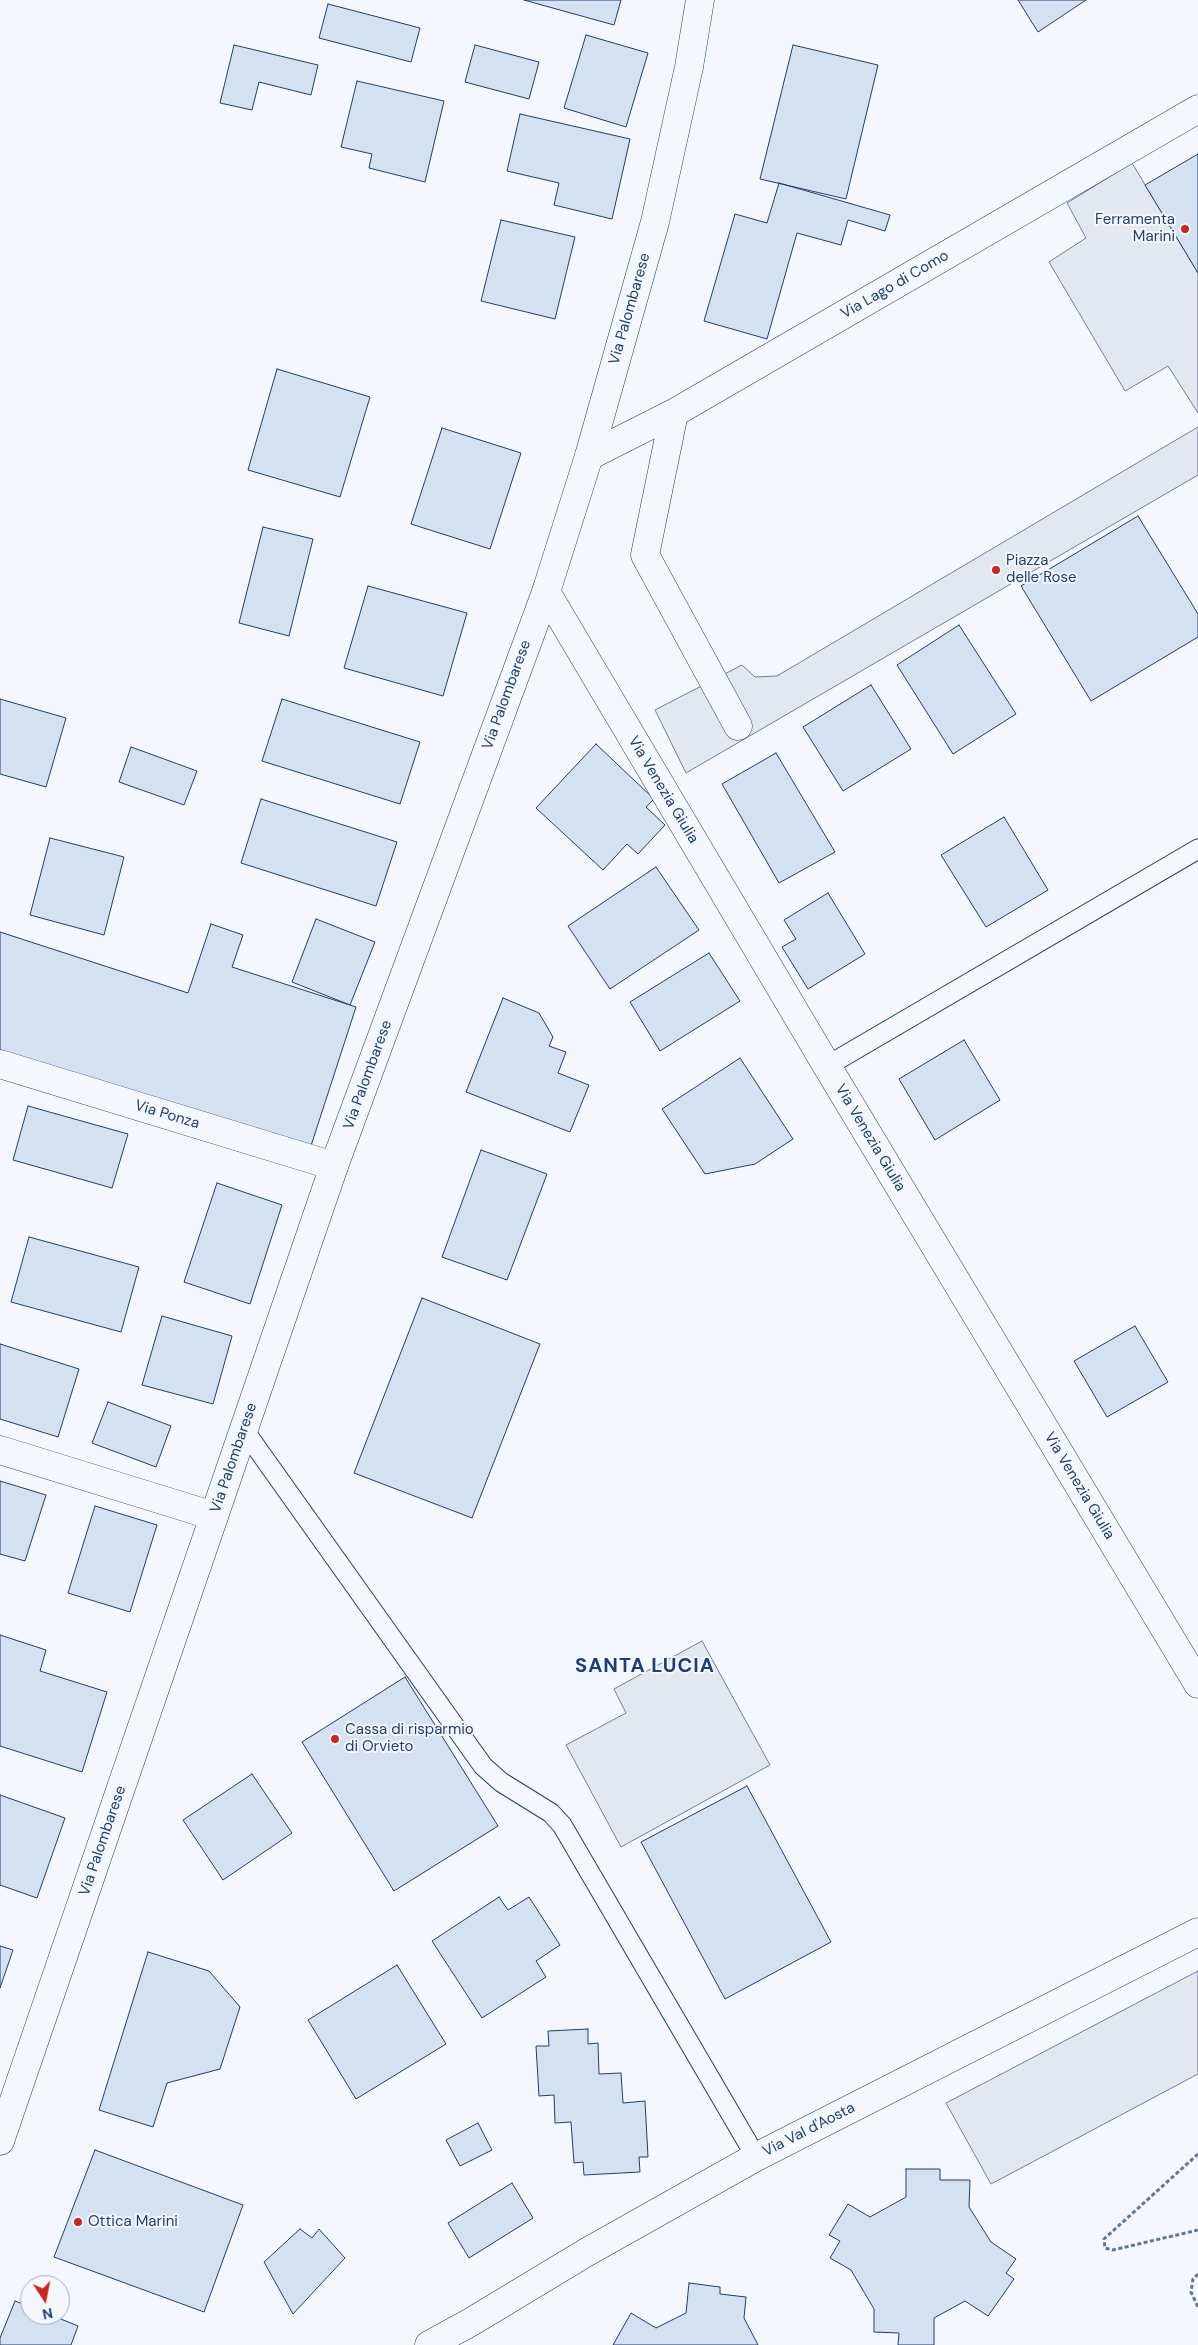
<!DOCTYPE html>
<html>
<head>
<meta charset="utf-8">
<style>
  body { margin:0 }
  #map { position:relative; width:1198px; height:2345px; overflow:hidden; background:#f4f7fb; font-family:"DM Sans",sans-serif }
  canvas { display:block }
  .north { position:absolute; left:20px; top:2275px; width:50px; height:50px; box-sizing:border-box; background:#f4f7fb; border:1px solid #9eadc5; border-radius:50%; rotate:169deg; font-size:14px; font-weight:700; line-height:20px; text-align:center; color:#1d3f73 }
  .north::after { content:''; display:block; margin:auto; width:18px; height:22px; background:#c62828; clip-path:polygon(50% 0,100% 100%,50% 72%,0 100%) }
</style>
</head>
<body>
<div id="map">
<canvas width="1198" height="2345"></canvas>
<div class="north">N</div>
</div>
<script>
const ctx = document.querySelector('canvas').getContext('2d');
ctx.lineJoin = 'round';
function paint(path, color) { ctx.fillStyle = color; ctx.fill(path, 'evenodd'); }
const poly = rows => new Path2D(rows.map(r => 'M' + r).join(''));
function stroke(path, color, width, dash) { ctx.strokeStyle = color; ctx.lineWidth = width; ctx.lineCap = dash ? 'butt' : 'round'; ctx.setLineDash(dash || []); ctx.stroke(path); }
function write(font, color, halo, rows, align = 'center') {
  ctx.font = font + ' "DM Sans",sans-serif'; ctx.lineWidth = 4; ctx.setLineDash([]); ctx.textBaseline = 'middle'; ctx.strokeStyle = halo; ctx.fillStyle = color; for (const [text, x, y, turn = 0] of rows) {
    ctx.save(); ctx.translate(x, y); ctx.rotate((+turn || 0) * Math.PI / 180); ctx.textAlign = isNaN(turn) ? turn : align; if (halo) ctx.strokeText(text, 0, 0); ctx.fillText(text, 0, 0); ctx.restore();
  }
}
const parking = poly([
  [1132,163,1198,273,1198,413,1168,366,1125,391,1049,262,1086,238,1067,203,1132,163],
  [1198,427,1198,475,686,773,655,710,742,665,755,677,777,676,1198,427],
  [702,1641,770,1765,621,1847,566,1745,626,1713,614,1689,702,1641],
  [1198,1971,1198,2074,991,2184,946,2103,1198,1971]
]);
paint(parking, '#e3e8f0');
stroke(parking, '#687fa3', 1);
const building = poly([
  [524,0,621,0,614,25,524,0],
  [1018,0,1086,0,1038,32,1018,0],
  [328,4,420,28,411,62,319,38,328,4],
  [586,35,648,53,626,127,564,108,586,35],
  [234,45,318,65,311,95,259,82,252,110,220,103,234,45],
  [475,45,539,62,529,99,465,82,475,45],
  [793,45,878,65,846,199,760,179,793,45],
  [357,81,444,101,425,182,369,168,372,154,341,147,357,81],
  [520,114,630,139,612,219,554,205,559,183,507,171,520,114],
  [1198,154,1198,273,1145,185,1198,154],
  [779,183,890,215,885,231,848,220,841,245,797,233,767,339,704,321,735,214,767,223,779,183],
  [501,220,575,237,555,319,481,301,501,220],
  [277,369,370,397,340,497,248,470,277,369],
  [442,428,521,453,490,549,411,524,442,428],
  [1138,516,1198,614,1198,637,1091,701,1021,586,1138,516],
  [263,527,313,539,289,636,239,623,263,527],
  [368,586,467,613,443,696,344,668,368,586],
  [959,625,1016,714,953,754,897,665,959,625],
  [871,685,911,749,843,791,803,727,871,685],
  [0,699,66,718,46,787,0,774,0,699],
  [282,699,420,742,400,804,262,761,282,699],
  [596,744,654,799,646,807,665,825,638,854,627,844,603,870,536,808,596,744],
  [131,747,197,771,184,805,119,782,131,747],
  [776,753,835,852,779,883,722,784,776,753],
  [261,799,397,842,376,906,241,863,261,799],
  [1004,817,1048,890,986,927,941,855,1004,817],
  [50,838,124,857,104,935,30,915,50,838],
  [656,867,699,930,610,989,568,926,656,867],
  [828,893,865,954,808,989,782,947,796,939,784,920,828,893],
  [316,919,375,942,350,1005,292,982,316,919],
  [211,924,243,935,232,967,356,1007,308,1155,0,1056,0,932,188,993,211,924],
  [709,953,740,1001,660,1051,630,1002,709,953],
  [503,998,539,1013,553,1037,549,1046,566,1052,558,1073,589,1085,570,1132,466,1092,503,998],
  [964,1040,1000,1100,935,1140,899,1079,964,1040],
  [740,1058,793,1139,755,1164,705,1174,662,1109,740,1058],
  [28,1106,128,1134,112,1188,13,1160,28,1106],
  [481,1150,547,1174,507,1280,442,1257,481,1150],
  [217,1183,282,1205,250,1304,184,1282,217,1183],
  [29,1237,139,1267,121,1332,11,1302,29,1237],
  [422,1298,540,1344,472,1518,354,1473,422,1298],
  [162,1316,232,1336,213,1404,142,1385,162,1316],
  [1135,1326,1168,1382,1107,1417,1074,1361,1135,1326],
  [0,1344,79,1369,58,1437,0,1419,0,1344],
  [108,1402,171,1426,156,1467,92,1443,108,1402],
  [0,1481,46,1495,25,1561,0,1554,0,1481],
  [95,1506,157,1525,130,1612,68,1593,95,1506],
  [0,1635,46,1650,40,1671,107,1692,82,1772,0,1746,0,1635],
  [405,1677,498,1826,394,1891,302,1742,405,1677],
  [252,1774,292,1833,223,1880,183,1820,252,1774],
  [747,1786,831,1942,725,1999,641,1842,747,1786],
  [0,1795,65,1818,37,1898,0,1885,0,1795],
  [499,1897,508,1910,529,1897,560,1945,536,1961,546,1977,482,2018,432,1941,499,1897],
  [0,1946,13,1950,0,1988,0,1946],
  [148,1952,209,1971,240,2007,220,2069,167,2083,153,2127,99,2110,148,1952],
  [397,1965,446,2044,356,2099,308,2020,397,1965],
  [588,2029,588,2044,598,2043,599,2074,621,2073,623,2103,645,2101,648,2157,639,2157,640,2172,584,2175,583,2162,574,2163,571,2122,555,2123,554,2095,539,2096,536,2046,549,2046,548,2031,588,2029],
  [478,2123,492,2150,460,2166,446,2140,478,2123],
  [95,2150,243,2205,204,2312,54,2257,95,2150],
  [906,2169,940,2169,940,2180,970,2180,969,2207,991,2242,1016,2259,1006,2273,1014,2279,988,2316,965,2301,934,2318,934,2345,898,2345,899,2333,874,2332,874,2309,851,2270,830,2258,840,2241,829,2235,848,2204,870,2217,906,2197,906,2169],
  [512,2183,533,2218,469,2258,448,2223,512,2183],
  [300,2229,312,2238,319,2229,345,2258,293,2314,264,2262,300,2229],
  [689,2283,720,2287,720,2294,746,2297,744,2318,758,2345,613,2345,631,2313,656,2328,686,2313,689,2283],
  [15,2301,30,2307,30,2315,51,2315,78,2326,71,2345,0,2345,0,2338,15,2301]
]);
paint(building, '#d5e0f0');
stroke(building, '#1d3f73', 1);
const service = poly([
  [827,1066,1198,849],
  [244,1430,483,1766,501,1782,551,1813,562,1825,756,2157]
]);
const minor = poly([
  [674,413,645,555,738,726],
  [589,456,674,413,1198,109],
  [546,592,827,1066,1198,1684],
  [0,1064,334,1166],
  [0,1450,214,1516],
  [429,2345,471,2322,587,2252,756,2157,1198,1932]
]);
const secondary = poly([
  [0,2141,334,1166,546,592,589,456,655,222,689,67,700,0]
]);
stroke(service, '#1d3f73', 21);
stroke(minor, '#1d3f73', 29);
stroke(secondary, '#1d3f73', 29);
stroke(poly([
  [1198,2154,1104,2239,1105,2248,1113,2250,1198,2230],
  [1198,2274,1193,2279,1191,2292,1198,2307]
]), '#5e769c', 3, [4, 2.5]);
stroke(service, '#f4f7fb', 19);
stroke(minor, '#f4f7fb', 28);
stroke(secondary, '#f4f7fb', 28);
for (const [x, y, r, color] of [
  [1185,229,5,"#c62828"],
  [996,570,5,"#c62828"],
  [335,1739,5,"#c62828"],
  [78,2222,5,"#c62828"]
]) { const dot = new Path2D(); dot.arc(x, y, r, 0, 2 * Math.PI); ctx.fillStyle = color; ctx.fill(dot); stroke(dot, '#f4f7fb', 2); }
write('15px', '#1d3f73', '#f4f7fb', [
  ["Ferramenta",1175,220,"right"],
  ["Marini",1175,237,"right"],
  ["Piazza",1006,561],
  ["delle Rose",1006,578],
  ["Cassa di risparmio",345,1730],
  ["di Orvieto",345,1747],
  ["Ottica Marini",88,2222]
], 'left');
write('15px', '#1d3f73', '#f4f7fb', [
  ["Via Lago di Como",895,285,-30],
  ["Via Palombarese",630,309,-74],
  ["Via Palombarese",507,695,-70],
  ["Via Venezia Giulia",663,790,59],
  ["Via Palombarese",368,1075,-70],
  ["Via Ponza",167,1115,17],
  ["Via Venezia Giulia",870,1138,59],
  ["Via Palombarese",234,1458,-71],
  ["Via Venezia Giulia",1079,1486,59],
  ["Via Palombarese",103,1841,-71],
  ["Via Val d'Aosta",809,2130,-27]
]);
ctx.letterSpacing = '1px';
write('bold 20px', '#1d3f73', '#f4f7fb', [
  ["SANTA LUCIA",645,1667]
]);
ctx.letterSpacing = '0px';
</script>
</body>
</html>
